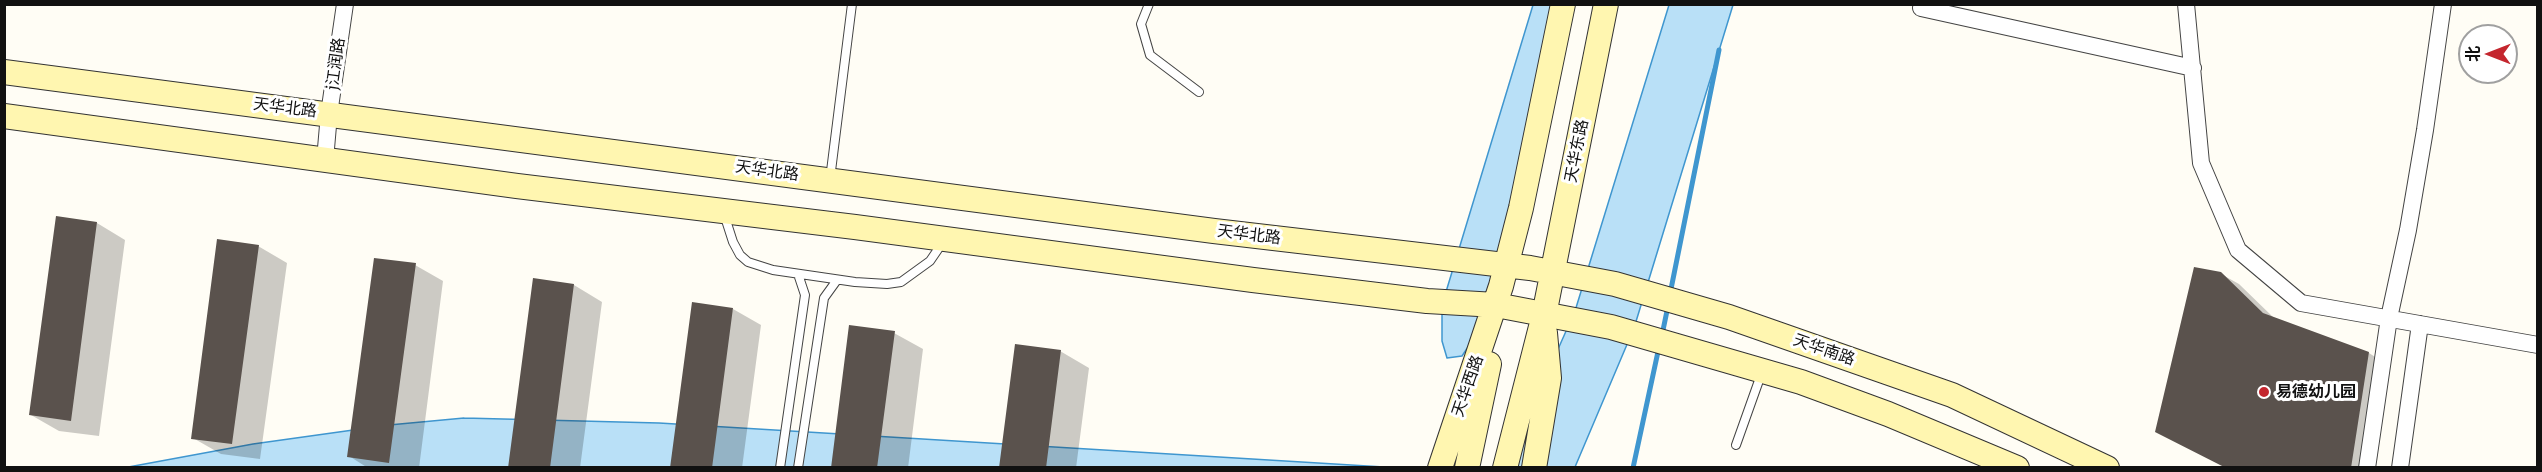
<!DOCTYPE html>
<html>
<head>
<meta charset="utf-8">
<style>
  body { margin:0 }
  #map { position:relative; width:2542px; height:472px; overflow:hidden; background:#fffdf5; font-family:Literata,"Noto Sans SC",serif }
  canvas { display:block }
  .frame { position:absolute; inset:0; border:6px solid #111; pointer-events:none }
  .north { position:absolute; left:2458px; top:24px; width:60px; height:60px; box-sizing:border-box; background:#fff; border:2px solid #a0a0a0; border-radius:50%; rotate:270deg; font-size:16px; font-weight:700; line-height:24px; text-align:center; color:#111 }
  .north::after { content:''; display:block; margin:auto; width:21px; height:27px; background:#c4262e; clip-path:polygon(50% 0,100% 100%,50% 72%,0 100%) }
</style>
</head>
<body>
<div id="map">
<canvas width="2542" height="472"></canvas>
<div class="frame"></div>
<div class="north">北</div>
</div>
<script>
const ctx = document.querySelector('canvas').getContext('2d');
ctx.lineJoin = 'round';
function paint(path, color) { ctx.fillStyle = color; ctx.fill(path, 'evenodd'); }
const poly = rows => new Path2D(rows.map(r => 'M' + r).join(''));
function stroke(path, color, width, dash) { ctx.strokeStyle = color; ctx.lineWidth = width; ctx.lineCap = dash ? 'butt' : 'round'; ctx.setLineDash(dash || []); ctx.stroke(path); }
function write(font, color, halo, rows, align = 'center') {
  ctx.font = font + ' Literata,"Noto Sans SC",serif'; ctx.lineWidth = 6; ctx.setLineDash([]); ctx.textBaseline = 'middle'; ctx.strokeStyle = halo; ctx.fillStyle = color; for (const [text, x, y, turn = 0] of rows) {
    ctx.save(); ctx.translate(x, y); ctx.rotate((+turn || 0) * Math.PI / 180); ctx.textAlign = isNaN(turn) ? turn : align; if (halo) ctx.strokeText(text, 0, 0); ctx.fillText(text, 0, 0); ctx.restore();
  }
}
const water = poly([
  [1533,5,1572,5,1482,326,1462,356,1447,358,1442,341,1442,305,1533,5],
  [1669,5,1733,5,1634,328,1575,467,1505,468,1575,311,1669,5],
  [464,418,659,423,1384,467,123,468,253,444,389,425,464,418]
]);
paint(water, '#b9e0f7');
stroke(water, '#3f96cf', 1.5);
paint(poly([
  [57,218,97,223,125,240,99,436,59,431,31,415],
  [258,246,287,263,260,459,221,454,193,438],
  [415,265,443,281,419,468,368,468,349,456],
  [2221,274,2239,284,2274,318,2369,353,2386,364,2370,468,2226,468],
  [534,280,574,285,602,302,580,468,509,468],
  [733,309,761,325,742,468,671,468],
  [894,333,923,349,908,468,832,468],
  [1060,351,1089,368,1076,468,1001,468]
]), '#0003');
stroke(poly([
  [1670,294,1719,50],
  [1662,335,1668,306],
  [1633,468,1659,347]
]), '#3f96cf', 5);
paint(poly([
  [56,216,97,222,71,421,29,415],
  [217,239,259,245,232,444,191,439],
  [374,258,416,263,389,463,347,457],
  [2194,267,2221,272,2263,313,2369,352,2351,468,2226,468,2155,432],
  [533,278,574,284,550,468,508,468],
  [692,302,733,308,712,468,670,468],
  [849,325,895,331,877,468,831,468],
  [1015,344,1061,350,1046,468,999,468]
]), '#5a524d');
const service = poly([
  [1149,4,1141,24,1150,55,1199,92],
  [830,179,852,4],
  [724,214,733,242,740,255,748,262,773,270,855,282,887,284,901,282,930,261,943,242],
  [1736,445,1762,372],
  [780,468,805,295,798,274],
  [798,468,824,298,837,280]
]);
const minor = poly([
  [2186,4,2201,163,2238,250,2301,303,2538,345],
  [1921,8,2193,68],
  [325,160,329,114,345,4],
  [2367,468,2389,318,2408,230,2425,130,2443,4],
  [2400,468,2420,324]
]);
const secondary = poly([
  [4,72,1214,231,1530,268,1615,284,1729,317,1952,395,2107,468],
  [4,116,517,186,855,227,1253,280,1427,301,1496,305,1611,327,1801,382,1888,414,2017,468],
  [1440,468,1501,286,1521,208,1563,4],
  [1467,468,1489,364],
  [1505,468,1544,315,1606,4],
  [1534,468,1549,378,1545,333]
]);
stroke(service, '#444', 10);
stroke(minor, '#444', 18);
stroke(secondary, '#333', 26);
stroke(service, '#fff', 8);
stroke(minor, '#fff', 16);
stroke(secondary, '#fff6b0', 24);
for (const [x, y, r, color] of [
  [2264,392,6,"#c4262e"]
]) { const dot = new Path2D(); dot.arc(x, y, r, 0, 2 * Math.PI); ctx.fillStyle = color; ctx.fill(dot); stroke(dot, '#fff', 2); }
write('16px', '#111', '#fff', [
  ["j江润路",336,64,-82],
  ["天华北路",285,108,7],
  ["天华东路",1577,151,-79],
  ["天华北路",767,171,8],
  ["天华北路",1249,235,7],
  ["天华南路",1824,350,19],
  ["天华西路",1468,386,-71]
]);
write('bold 16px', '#111', '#fff', [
  ["易德幼儿园",2276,392]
], 'left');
</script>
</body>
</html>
